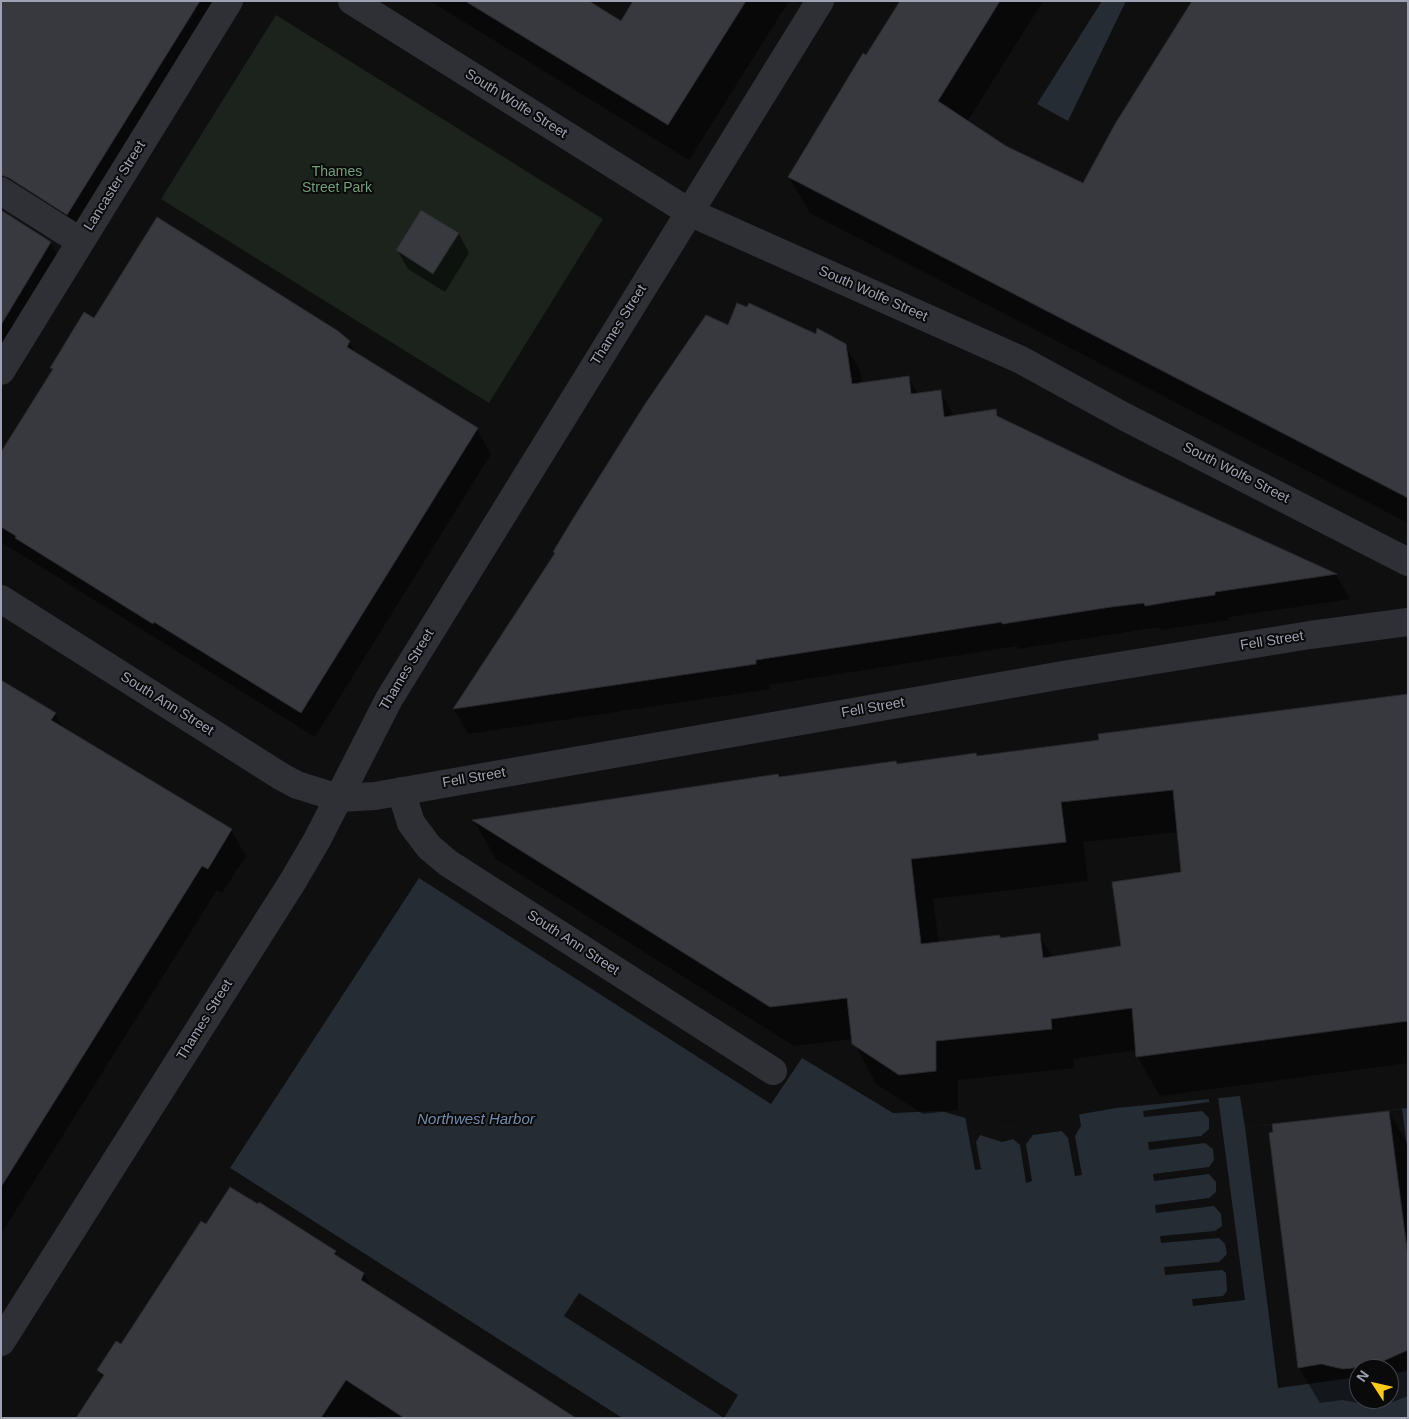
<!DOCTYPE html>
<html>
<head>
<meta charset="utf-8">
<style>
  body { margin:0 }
  #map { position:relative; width:1409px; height:1419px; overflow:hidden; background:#0f0f10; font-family:Helvetica,sans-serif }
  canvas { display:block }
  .frame { position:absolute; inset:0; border:2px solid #9ea2b2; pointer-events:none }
  .north { position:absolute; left:1349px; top:1359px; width:50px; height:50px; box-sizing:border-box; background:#0a0a0b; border:1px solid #45474e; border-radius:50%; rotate:305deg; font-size:14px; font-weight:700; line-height:20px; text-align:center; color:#9ea2b2 }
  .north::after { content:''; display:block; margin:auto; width:18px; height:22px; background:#feca19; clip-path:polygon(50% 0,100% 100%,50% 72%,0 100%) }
</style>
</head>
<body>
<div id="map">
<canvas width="1409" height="1419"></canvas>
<div class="frame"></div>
<div class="north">N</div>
</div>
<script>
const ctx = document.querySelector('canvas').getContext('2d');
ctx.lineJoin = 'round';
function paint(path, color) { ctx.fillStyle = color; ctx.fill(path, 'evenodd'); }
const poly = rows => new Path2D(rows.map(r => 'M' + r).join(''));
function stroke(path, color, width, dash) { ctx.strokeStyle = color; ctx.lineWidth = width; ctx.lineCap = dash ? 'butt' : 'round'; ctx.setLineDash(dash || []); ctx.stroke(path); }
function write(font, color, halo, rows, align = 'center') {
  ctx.font = font + ' Helvetica,sans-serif'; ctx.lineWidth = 4; ctx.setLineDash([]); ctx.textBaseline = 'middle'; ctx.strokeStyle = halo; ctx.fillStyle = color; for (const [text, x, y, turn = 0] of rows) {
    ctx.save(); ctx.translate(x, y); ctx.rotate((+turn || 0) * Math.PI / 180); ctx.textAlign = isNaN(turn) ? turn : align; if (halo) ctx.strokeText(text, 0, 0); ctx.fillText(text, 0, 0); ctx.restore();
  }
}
paint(poly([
  [276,15,603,219,489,403,161,199]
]), '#1b231c');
paint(poly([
  [1102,1,1126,1,1068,121,1037,104],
  [419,878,771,1104,802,1058,893,1113,941,1111,1001,1128,1116,1108,1240,1096,1245,1127,1408,1108,1408,1418,622,1418,230,1168],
  [1359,1369,1389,1369,1389,1399,1359,1399]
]), '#252c34');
paint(poly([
  [1209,1097,1218,1097,1245,1300,1193,1306,1192,1299,1223,1296,1227,1291,1226,1273,1222,1270,1165,1275,1164,1267,1219,1262,1227,1254,1225,1244,1219,1238,1161,1243,1160,1236,1215,1231,1222,1226,1221,1214,1214,1206,1156,1213,1155,1205,1209,1198,1216,1192,1216,1182,1209,1174,1154,1181,1153,1174,1209,1167,1214,1160,1213,1149,1205,1143,1149,1150,1148,1142,1201,1136,1209,1129,1209,1118,1202,1111,1144,1117,1143,1111,1209,1102],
  [1402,1109,1408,1155,1408,1371,1389,1374,1389,1369,1359,1369,1359,1377,1278,1388,1245,1127],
  [1079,1114,1081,1126,1075,1136,1082,1175,1075,1176,1068,1138,1062,1131,1033,1135,1026,1144,1032,1181,1026,1183,1020,1145,1013,1139,1002,1142,980,1135,976,1142,981,1169,975,1170,965,1116,1001,1128],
  [230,1168,622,1418,617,1418,229,1170],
  [579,1293,738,1395,724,1418,564,1316]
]), '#0f0f10');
paint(poly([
  [1,1,230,1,83,240,9,203,2,210,50,243,66,269,1,371],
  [430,1,590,1,589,3,621,23,635,1,789,1,689,160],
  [901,1,1043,1,967,122,1006,147,1083,185,1408,1,1408,523,810,213,789,177],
  [422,211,459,234,469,253,445,292,408,269,397,250],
  [94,320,349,342,356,354,477,429,491,454,315,737,1,542,1,454,53,370,52,368],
  [729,326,817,335,845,345,860,370,862,384,908,377,918,394,940,391,954,416,995,410,1001,419,1124,478,1336,575,1350,599,1228,617,1229,620,1160,630,1159,627,1018,649,1017,646,769,685,770,689,468,734,454,709,556,553],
  [1,679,55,714,64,729,231,830,246,856,222,893,217,890,1,1234],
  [1408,694,1408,1063,1160,1096,1137,1056,1136,1050,1073,1059,1074,1068,958,1080,958,1110,923,1114,876,1084,852,1039,794,1046,496,859,474,821,779,779,977,757,1100,741],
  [1178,832,1182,873,1123,947,1053,958,1039,934,1001,939,1000,936,939,944,933,899,1088,881,1083,842],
  [1389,1112,1408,1145,1408,1396,1393,1402,1364,1404,1342,1400,1320,1403,1299,1368,1274,1133],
  [1359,1369,1389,1369,1389,1399,1359,1399],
  [207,1226,335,1252,338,1257,364,1274,372,1288,574,1418,370,1418,367,1415,365,1418,86,1418,103,1379,98,1370,122,1346]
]), '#0007');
const building = poly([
  [1,1,200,1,67,215,9,178,1,175,1,1],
  [465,1,589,1,621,21,633,1,746,1,668,125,465,1],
  [900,1,1000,1,938,101,1006,146,1083,183,1115,124,1192,1,1408,1,1408,498,788,177,863,53,866,55,900,1],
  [1,210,51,242,1,325,1,210],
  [421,210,459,233,433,274,396,250,421,210],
  [157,217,338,331,350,341,347,347,478,428,301,713,154,622,153,624,15,538,16,536,1,527,1,452,53,369,50,368,84,312,94,318,157,217],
  [737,303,747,307,749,303,816,334,817,328,846,344,852,384,909,376,911,394,941,390,944,417,996,409,997,416,1124,477,1337,574,1215,592,1215,595,1181,600,1145,606,1144,603,1111,607,1002,624,1002,622,756,660,756,664,453,709,555,553,553,552,574,517,645,404,706,315,728,325,737,303],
  [1,680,56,713,51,720,232,829,208,869,202,866,1,1187,1,680],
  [1408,694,1408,1021,1136,1057,1132,1008,1051,1019,1052,1029,936,1041,936,1071,899,1075,852,1044,847,998,770,1007,472,820,778,774,779,777,896,761,897,764,976,753,977,756,1099,740,1098,734,1408,694],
  [1173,790,1181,872,1112,882,1121,946,1043,958,1040,933,1000,938,1000,935,921,944,911,859,1066,842,1061,802,1173,790],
  [1389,1111,1408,1257,1408,1350,1372,1366,1343,1369,1321,1364,1298,1368,1269,1133,1273,1132,1272,1124,1389,1111],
  [230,1187,258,1204,259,1202,336,1251,334,1254,364,1273,361,1280,576,1418,404,1418,346,1380,321,1418,76,1418,104,1375,97,1370,116,1341,121,1344,201,1221,206,1224,230,1187]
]);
paint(building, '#38393e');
stroke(building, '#29282c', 1);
stroke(poly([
  [352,1,689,212,1021,360,1125,417,1408,562],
  [1,191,80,241],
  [1,371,229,1],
  [1,599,282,777,297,785,339,798,375,796,1063,675,1310,635,1408,622],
  [401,791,411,823,429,847,448,863,773,1071],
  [1,1342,293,881,317,840,389,699,820,1]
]), '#2f3035', 28);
write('14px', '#9ea2b2', '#0a0a0b', [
  ["South Wolfe Street",516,104,32],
  ["Lancaster Street",115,186,-58],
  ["South Wolfe Street",873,294,24],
  ["Thames Street",619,325,-58],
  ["South Wolfe Street",1236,473,27],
  ["Fell Street",1272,641,-9],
  ["Thames Street",407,670,-59],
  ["South Ann Street",167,704,32],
  ["Fell Street",873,708,-10],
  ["Fell Street",474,778,-10],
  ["South Ann Street",573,943,33],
  ["Thames Street",205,1020,-58]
]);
write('14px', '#749f7b', '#0a0a0b', [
  ["Thames",337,172],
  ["Street Park",337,188]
]);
write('italic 15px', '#728db1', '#0a0a0b', [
  ["Northwest Harbor",476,1120]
]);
</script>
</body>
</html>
